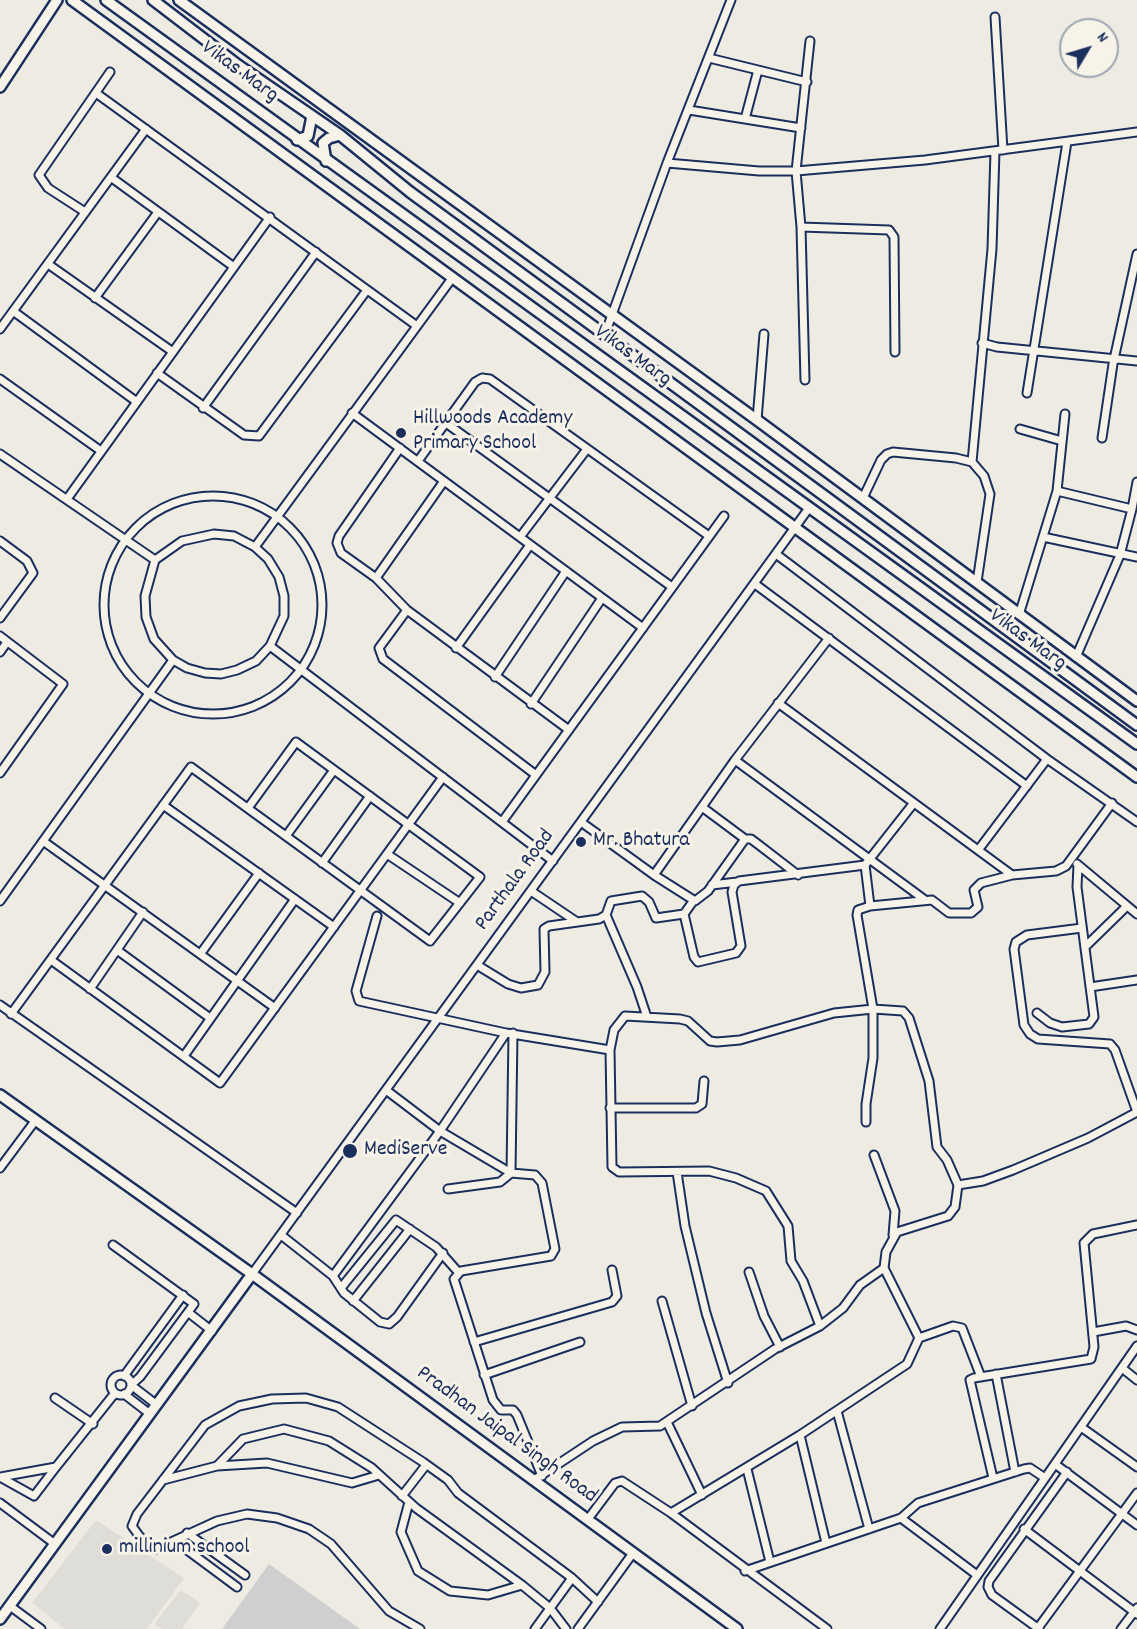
<!DOCTYPE html>
<html>
<head>
<meta charset="utf-8">
<style>
  body { margin:0 }
  #map { position:relative; width:1137px; height:1629px; overflow:hidden; background:#eeebe2; font-family:Dekko,sans-serif }
  canvas { display:block }
  .north { position:absolute; left:1059px; top:18px; width:60px; height:60px; box-sizing:border-box; background:#f7f3e8; border:2px solid #9fa5b1; border-radius:50%; rotate:52deg; font-size:16px; font-weight:700; line-height:24px; text-align:center; color:#1b2f5e }
  .north::after { content:''; display:block; margin:auto; width:21px; height:27px; background:#1b2f5e; clip-path:polygon(50% 0,100% 100%,50% 72%,0 100%) }
</style>
</head>
<body>
<div id="map">
<canvas width="1137" height="1629"></canvas>
<div class="north">N</div>
</div>
<script>
const ctx = document.querySelector('canvas').getContext('2d');
ctx.lineJoin = 'round';
function paint(path, color) { ctx.fillStyle = color; ctx.fill(path, 'evenodd'); }
const poly = rows => new Path2D(rows.map(r => 'M' + r).join(''));
function stroke(path, color, width, dash) { ctx.strokeStyle = color; ctx.lineWidth = width; ctx.lineCap = dash ? 'butt' : 'round'; ctx.setLineDash(dash || []); ctx.stroke(path); }
function write(font, color, halo, rows, align = 'center') {
  ctx.font = font + ' Dekko,sans-serif'; ctx.lineWidth = 6; ctx.setLineDash([]); ctx.textBaseline = 'middle'; ctx.strokeStyle = halo; ctx.fillStyle = color; for (const [text, x, y, turn = 0] of rows) {
    ctx.save(); ctx.translate(x, y); ctx.rotate((+turn || 0) * Math.PI / 180); ctx.textAlign = isNaN(turn) ? turn : align; if (halo) ctx.strokeText(text, 0, 0); ctx.fillText(text, 0, 0); ctx.restore();
  }
}
paint(poly([
  [96,1520,184,1578,147,1629,65,1629,32,1603],
  [181,1590,200,1603,182,1629,162,1629,154,1624]
]), '#deddd8');
paint(poly([
  [269,1564,360,1629,222,1629]
]), '#cfcfcf');
const street = poly([
  [995,17,1003,150],
  [709,58,807,82],
  [96,93,417,326],
  [689,110,801,128],
  [745,119,758,70],
  [667,163,759,171,796,171,925,160,1137,132],
  [112,178,234,267],
  [85,212,48,188,39,175,110,72],
  [801,227,889,230,894,237,895,352],
  [48,264,173,352],
  [95,298,158,212],
  [13,311,137,402],
  [0,329,146,129],
  [605,334,667,163,731,0],
  [982,343,997,347,1137,361],
  [157,373,244,435,259,436,367,290],
  [0,379,101,451],
  [805,380,801,227,796,171,810,41],
  [1027,393,1067,142],
  [203,408,316,252],
  [352,413,643,628],
  [757,420,764,334],
  [446,423,672,587],
  [1020,429,1062,441],
  [1102,438,1113,364,1137,254],
  [400,448,339,536,337,543,341,553,376,578,407,610,569,730],
  [0,454,155,560],
  [418,461,475,382,482,378,490,379,709,536],
  [972,462,992,249,995,151],
  [1057,491,1132,509,1120,555,1076,657],
  '104 605a109 109 0 1 1 218 0a109 109 0 1 1-218 0Z',
  [863,498,881,460,887,454,893,452,956,458,972,462,984,476,990,494,977,582],
  [67,499,270,217],
  [1132,509,1137,482],
  [214,534,234,536,255,547,268,559,279,577,284,596,284,616,270,646,256,661,237,670,221,674,205,673,187,668,173,660,154,639,146,617,145,596,155,560,182,541,214,534],
  [520,537,587,449],
  [1043,537,1137,557],
  [0,541,27,561,33,573,0,618],
  [255,547,453,277],
  [776,554,1047,759,1137,822],
  [376,578,444,481],
  [755,584,1027,786],
  [407,610,379,648,383,659,536,775],
  [1019,615,1057,491,1065,414],
  [0,636,63,684,0,773],
  [270,646,553,861],
  [456,648,530,545],
  [0,652,7,642],
  [495,677,566,571],
  [778,703,1012,875],
  [531,704,602,598],
  [735,760,925,900],
  [163,805,334,927],
  [702,807,745,839],
  [502,822,724,516],
  [581,822,654,875,695,901,708,891,745,839,751,839,759,845,798,875],
  [286,836,334,770],
  [43,841,275,1008],
  [979,849,1047,759],
  [387,854,460,903],
  [322,863,370,796],
  [1077,864,1137,914],
  [865,865,870,906],
  [654,875,735,760,829,638],
  [712,885,737,882],
  [531,891,577,922],
  [0,901,173,660],
  [684,914,694,900],
  [606,915,637,987,647,1017],
  [377,916,356,991,359,1001,506,1033,610,1050,614,1030,625,1016,680,1019,688,1021,710,1041,717,1042,740,1040,834,1013,873,1009,903,1011,909,1018,929,1081,937,1147,947,1160,958,1185],
  [1082,928,1027,935,1016,942,1014,949,1024,1025,1030,1034,1038,1039,1110,1044,1115,1050,1137,1112],
  [1085,947,1127,906],
  [117,950,210,1018],
  [201,953,259,873],
  [51,960,220,1083,443,777],
  [477,965,508,984,521,988,538,985,545,972,544,929,549,926,599,919,606,915,611,901,642,896,649,902,656,918,684,914,694,957,698,962,736,953,741,946,732,892,734,885,739,881,865,865,913,804],
  [1090,987,1137,980],
  [90,989,143,912],
  [0,1005,297,1213],
  [1037,1013,1050,1023,1062,1027,1089,1024,1094,1017,1077,887,1078,865],
  [11,1014,191,767,430,941,480,877,296,742,248,808],
  [610,1050,612,1167,619,1172,709,1171,736,1178,766,1191,788,1226,791,1261,803,1281,820,1326],
  [184,1056,295,899],
  [386,1090,440,1131,511,1173,535,1175,542,1183,555,1249,551,1256,461,1271,454,1279,493,1400,501,1410,513,1410,517,1415,542,1476],
  [610,1108,696,1108,702,1104,704,1081],
  [866,1122,866,1104,873,1058,873,1009,857,915,858,910,870,906,932,900,949,913,971,913,978,907,974,890,981,883,1012,875,1056,871,1066,866,1112,803],
  [874,1155,895,1211,893,1235],
  [0,1168,35,1121],
  [677,1172,685,1226,706,1313,728,1383],
  [448,1189,500,1182,511,1173,513,1033],
  [281,1235,333,1276,440,1131,506,1033],
  [113,1245,194,1304,140,1377,131,1385,157,1405],
  [749,1272,764,1316,780,1347],
  [252,1274,809,508],
  [333,1276,344,1293,380,1322,389,1324,397,1317,443,1253],
  [341,1288,396,1220,436,1247,459,1273],
  [353,1301,410,1229],
  [662,1301,692,1406],
  [189,1313,212,1331],
  [1093,1332,1126,1326,1137,1330],
  [919,1338,953,1326,962,1328,981,1377],
  [474,1342,612,1302,617,1296,612,1270],
  [1122,1368,1137,1380],
  [996,1374,1015,1472],
  [484,1375,580,1342],
  '111 1385a10 10 0 1 1 20 0a10 10 0 1 1-20 0Z',
  [124,1376,183,1295],
  [124,1394,150,1414],
  [55,1398,93,1424],
  [837,1411,869,1529],
  [667,1422,702,1495],
  [1081,1427,1137,1467],
  [800,1435,826,1543],
  [1055,1464,1137,1525],
  [217,1466,267,1463,352,1483,379,1475],
  [56,1467,34,1496,0,1477,56,1467],
  [56,1467,115,1393],
  [747,1469,770,1562],
  [993,1478,970,1380,974,1378,1091,1359,1094,1347,1084,1243,1093,1234,1137,1225],
  [163,1480,217,1466,243,1439,284,1429,329,1441,372,1468,416,1508,522,1585,550,1608,566,1629],
  [534,1480,593,1441,622,1427,660,1426,775,1349,820,1326,843,1308,860,1285,884,1268,886,1252,897,1232,948,1216,955,1207,958,1185,983,1181,1013,1170,1088,1138,1137,1112],
  [402,1496,426,1465],
  [409,1502,401,1532,418,1571,450,1591,488,1595,522,1585],
  [0,1503,55,1544],
  [671,1513,800,1435,907,1364,919,1338,884,1268],
  [901,1518,977,1575],
  [588,1519,615,1483,622,1481,671,1513,827,1629],
  [1024,1529,1137,1614],
  [187,1533,245,1575],
  [175,1541,237,1587],
  [745,1571,901,1518,918,1503,1024,1469,1030,1468,1045,1478],
  [572,1578,598,1602],
  [10,1606,41,1629],
  [1038,1628,1137,1493],
  [420,1629,389,1611,331,1544,309,1529,277,1518,247,1514,217,1521,156,1549,140,1537,132,1526,137,1514,205,1425,239,1406,272,1399,306,1398,338,1407,423,1462,448,1480,458,1493,572,1578,535,1629],
  [578,1629,633,1553],
  [940,1629,1137,1346],
  [1039,1629,992,1595,988,1587,989,1581,1067,1472],
  [1121,1629,1137,1608]
]);
const secondary = poly([
  [72,0,1137,777],
  [106,0,1137,744],
  [153,0,238,65,340,135,410,192,1137,725],
  [179,0,757,420,1137,701],
  [0,87,57,0],
  [297,140,308,136,312,116],
  [326,161,323,143,329,138,340,135],
  [0,1095,252,1274,737,1629],
  [0,1619,252,1274]
]);
stroke(street, '#1b2f5e', 11);
stroke(secondary, '#1b2f5e', 14);
stroke(street, '#f7f3e8', 7);
stroke(secondary, '#f7f3e8', 9);
for (const [x, y, r, color] of [
  [401,433,6,"#1b2f5e"],
  [581,842,6,"#1b2f5e"],
  [350,1151,8,"#1b2f5e"],
  [107,1549,6,"#1b2f5e"]
]) { const dot = new Path2D(); dot.arc(x, y, r, 0, 2 * Math.PI); ctx.fillStyle = color; ctx.fill(dot); stroke(dot, '#f7f3e8', 2); }
write('22px', '#1b2f5e', '#f7f3e8', [
  ["Vikas Marg",239,73,36],
  ["Vikas Marg",632,357,36],
  ["Vikas Marg",1027,641,36],
  ["Parthala Road",516,881,-54],
  ["Pradhan Jaipal Singh Road",506,1436,36]
]);
write('22px', '#1b2f5e', '#f7f3e8', [
  ["Hillwoods Academy",413,420],
  ["Primary School",413,445],
  ["Mr. Bhatura",593,842],
  ["MediServe",364,1151],
  ["millinium school",119,1549]
], 'left');
</script>
</body>
</html>
